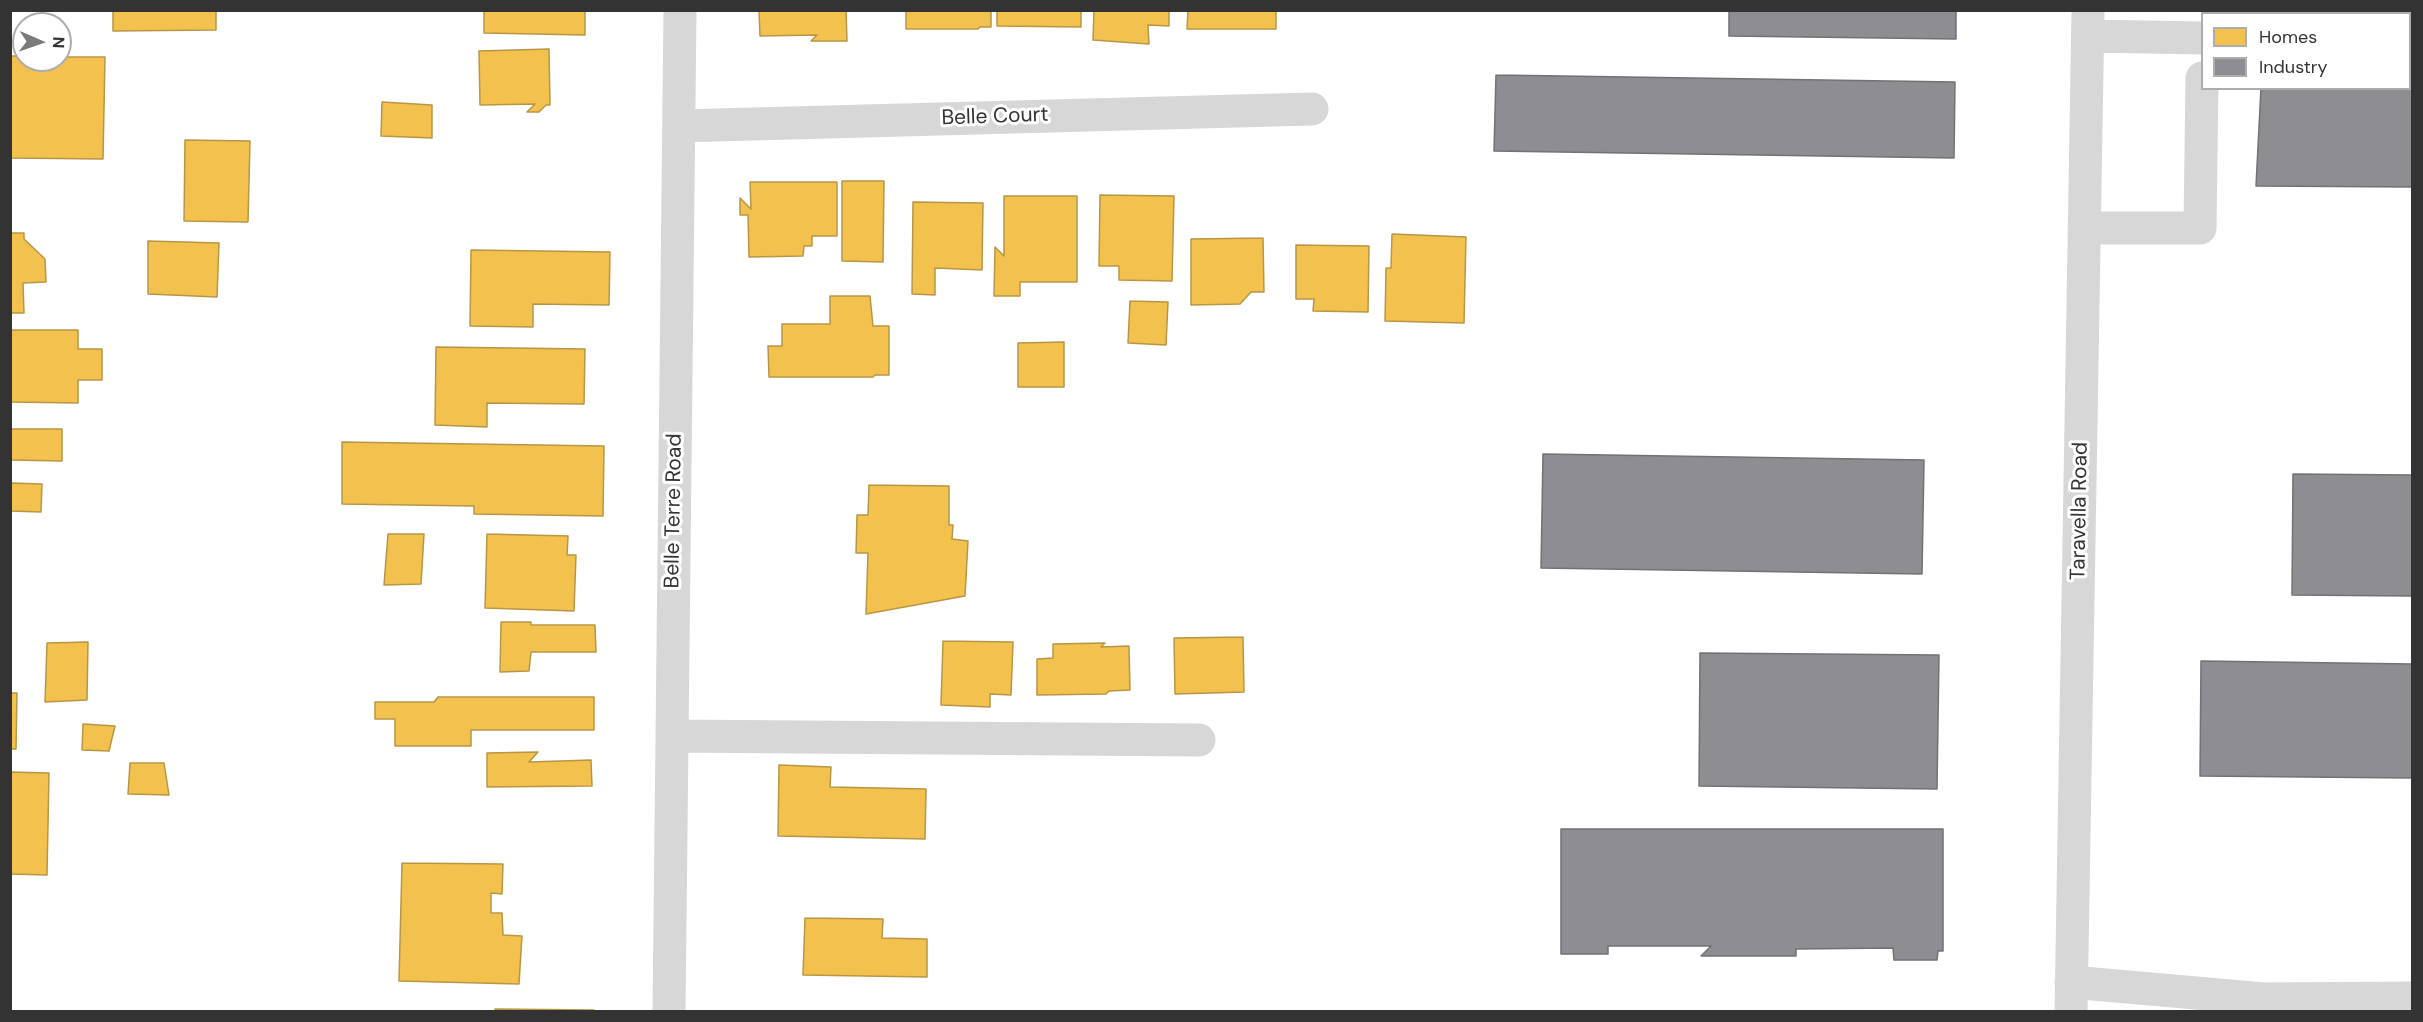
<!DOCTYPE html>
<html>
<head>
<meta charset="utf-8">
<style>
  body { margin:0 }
  #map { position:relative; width:2423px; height:1022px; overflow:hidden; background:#fff; font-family:"DM Sans",sans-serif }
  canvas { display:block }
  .frame { position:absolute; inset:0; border:12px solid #333; pointer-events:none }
  .legend { position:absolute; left:2201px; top:12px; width:210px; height:78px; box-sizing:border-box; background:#fff; border:2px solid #adadad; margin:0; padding:8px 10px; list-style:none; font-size:18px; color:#333 }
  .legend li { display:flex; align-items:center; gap:12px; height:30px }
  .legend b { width:30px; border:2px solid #adadad }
  .north { position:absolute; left:12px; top:12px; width:60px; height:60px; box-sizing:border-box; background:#fff; border:2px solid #adadad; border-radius:50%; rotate:92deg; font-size:16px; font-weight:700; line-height:24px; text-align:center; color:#333 }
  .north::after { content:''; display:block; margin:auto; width:21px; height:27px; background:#7a7a7a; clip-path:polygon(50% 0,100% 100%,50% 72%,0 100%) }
</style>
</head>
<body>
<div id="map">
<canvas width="2423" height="1022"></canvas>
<div class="frame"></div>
<ul class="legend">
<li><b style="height:16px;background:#f2c14e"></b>Homes</li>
<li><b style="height:16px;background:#8d8d92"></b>Industry</li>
</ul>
<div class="north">N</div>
</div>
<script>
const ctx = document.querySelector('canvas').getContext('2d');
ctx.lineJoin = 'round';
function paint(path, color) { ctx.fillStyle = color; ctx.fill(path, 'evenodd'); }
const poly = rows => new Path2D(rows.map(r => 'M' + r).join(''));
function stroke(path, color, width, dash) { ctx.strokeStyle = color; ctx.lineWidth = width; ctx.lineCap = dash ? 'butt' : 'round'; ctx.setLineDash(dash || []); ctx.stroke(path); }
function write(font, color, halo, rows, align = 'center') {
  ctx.font = font + ' "DM Sans",sans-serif'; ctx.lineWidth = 6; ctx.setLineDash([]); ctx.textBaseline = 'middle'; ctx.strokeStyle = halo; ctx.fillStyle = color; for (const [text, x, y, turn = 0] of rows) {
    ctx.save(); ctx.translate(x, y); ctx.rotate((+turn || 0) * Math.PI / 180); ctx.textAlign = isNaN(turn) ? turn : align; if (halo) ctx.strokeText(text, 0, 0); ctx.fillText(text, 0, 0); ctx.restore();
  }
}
const homes = poly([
  [113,10,216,10,216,30,113,31,113,10],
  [484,10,585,10,585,35,484,33,484,10],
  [759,10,846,10,847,41,811,41,817,35,760,36,759,10],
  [906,10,991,10,991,27,980,27,978,29,906,29,906,10],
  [997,10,1081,10,1081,27,997,26,997,10],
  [1094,10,1169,10,1169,26,1148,25,1149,44,1093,40,1094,10],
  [1188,10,1276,10,1276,29,1187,29,1188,10],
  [549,49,550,105,546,105,539,112,527,112,535,104,480,105,479,51,549,49],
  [10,56,24,56,24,60,60,60,60,57,105,57,103,159,10,158,10,56],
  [382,102,432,105,432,138,381,136,382,102],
  [185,140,250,141,248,222,184,221,185,140],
  [842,181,884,181,883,262,842,261,842,181],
  [750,182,837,182,837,236,812,236,812,246,804,246,803,256,749,257,748,215,740,215,740,198,751,209,750,182],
  [1100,195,1174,196,1172,281,1119,280,1119,266,1099,266,1100,195],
  [1004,196,1077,196,1077,282,1020,282,1020,296,994,296,995,247,1004,256,1004,196],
  [913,202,983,203,982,270,935,268,935,295,912,294,913,202],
  [10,233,24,233,24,239,45,259,46,282,23,283,24,313,10,313,10,233],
  [1392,234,1466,237,1464,323,1385,321,1386,268,1391,268,1392,234],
  [1263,238,1264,292,1251,292,1240,304,1191,305,1191,239,1263,238],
  [148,241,219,243,217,297,148,294,148,241],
  [1296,245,1369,246,1368,312,1313,311,1314,299,1296,299,1296,245],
  [471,250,610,252,609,305,533,304,533,327,470,326,471,250],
  [830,296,870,296,873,326,889,326,889,375,875,375,873,377,769,377,768,346,782,346,782,324,830,324,830,296],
  [1130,301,1168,302,1166,345,1128,343,1130,301],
  [10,330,78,330,78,349,102,349,102,380,78,380,78,403,10,402,10,330],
  [1064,342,1064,387,1018,387,1018,343,1064,342],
  [436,347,585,349,584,404,487,403,487,427,435,425,436,347],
  [10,429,62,429,62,461,10,460,10,429],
  [342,442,604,446,603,516,474,514,474,506,342,504,342,442],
  [10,483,42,484,41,512,10,511,10,483],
  [869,485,949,486,949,525,953,525,952,539,968,541,965,596,866,614,868,553,856,553,857,515,868,515,869,485],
  [388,534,424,534,421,584,384,585,388,534],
  [487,534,568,536,567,555,576,555,574,611,485,608,487,534],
  [501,622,531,622,531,625,595,625,596,652,531,652,529,671,500,672,501,622],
  [1243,637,1244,692,1175,694,1174,638,1243,637],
  [943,641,1013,642,1011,695,990,694,990,707,941,705,943,641],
  [88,642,87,700,45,702,47,643,88,642],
  [1105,643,1101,647,1129,646,1130,690,1109,691,1106,694,1037,695,1037,659,1053,658,1053,644,1105,643],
  [10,693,17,693,16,749,10,749,10,693],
  [438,697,594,697,594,730,471,730,471,746,395,746,395,719,375,719,375,702,434,702,438,697],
  [83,724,115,726,109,751,82,750,83,724],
  [538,752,529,762,591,760,592,786,487,787,487,753,538,752],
  [130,763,164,763,169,795,128,794,130,763],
  [779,765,831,767,830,787,926,789,925,839,778,836,779,765],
  [10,772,49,773,47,875,10,874,10,772],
  [402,863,503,864,502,894,491,893,491,913,502,913,503,935,522,936,519,984,399,981,402,863],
  [805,918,883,919,882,938,927,939,927,977,803,975,805,918],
  [495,1009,594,1010,594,1012,495,1012,495,1009]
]);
paint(homes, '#f2c14e');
stroke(homes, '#b99646', 1.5);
const industry = poly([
  [1729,10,1956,10,1956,39,1729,36,1729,10],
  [2333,10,2412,10,2412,12,2333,10],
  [1496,75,1955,82,1954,158,1494,151,1496,75],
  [2261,88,2412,89,2412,187,2256,186,2261,88],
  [1543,454,1924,460,1922,574,1541,568,1543,454],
  [2293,474,2412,475,2412,596,2292,595,2293,474],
  [1700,653,1939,655,1937,789,1699,786,1700,653],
  [2201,661,2412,664,2412,778,2200,776,2201,661],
  [1561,829,1943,829,1943,951,1938,951,1937,960,1894,960,1893,948,1796,949,1796,956,1701,956,1711,946,1608,946,1608,954,1561,954,1561,829]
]);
paint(industry, '#8d8d92');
stroke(industry, '#727276', 1.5);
stroke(poly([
  [2088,36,2202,38],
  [679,126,1312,109],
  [2085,228,2200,228,2202,78],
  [672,736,1199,740],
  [2071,982,2264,999,2412,998],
  [669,1012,680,10],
  [2071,1012,2088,10]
]), '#d7d7d7', 33);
write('21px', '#333', '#fff', [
  ["Belle Court",995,117,-2],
  ["Belle Terre Road",674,511,-89],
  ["Taravella Road",2080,511,-89]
]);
</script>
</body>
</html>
